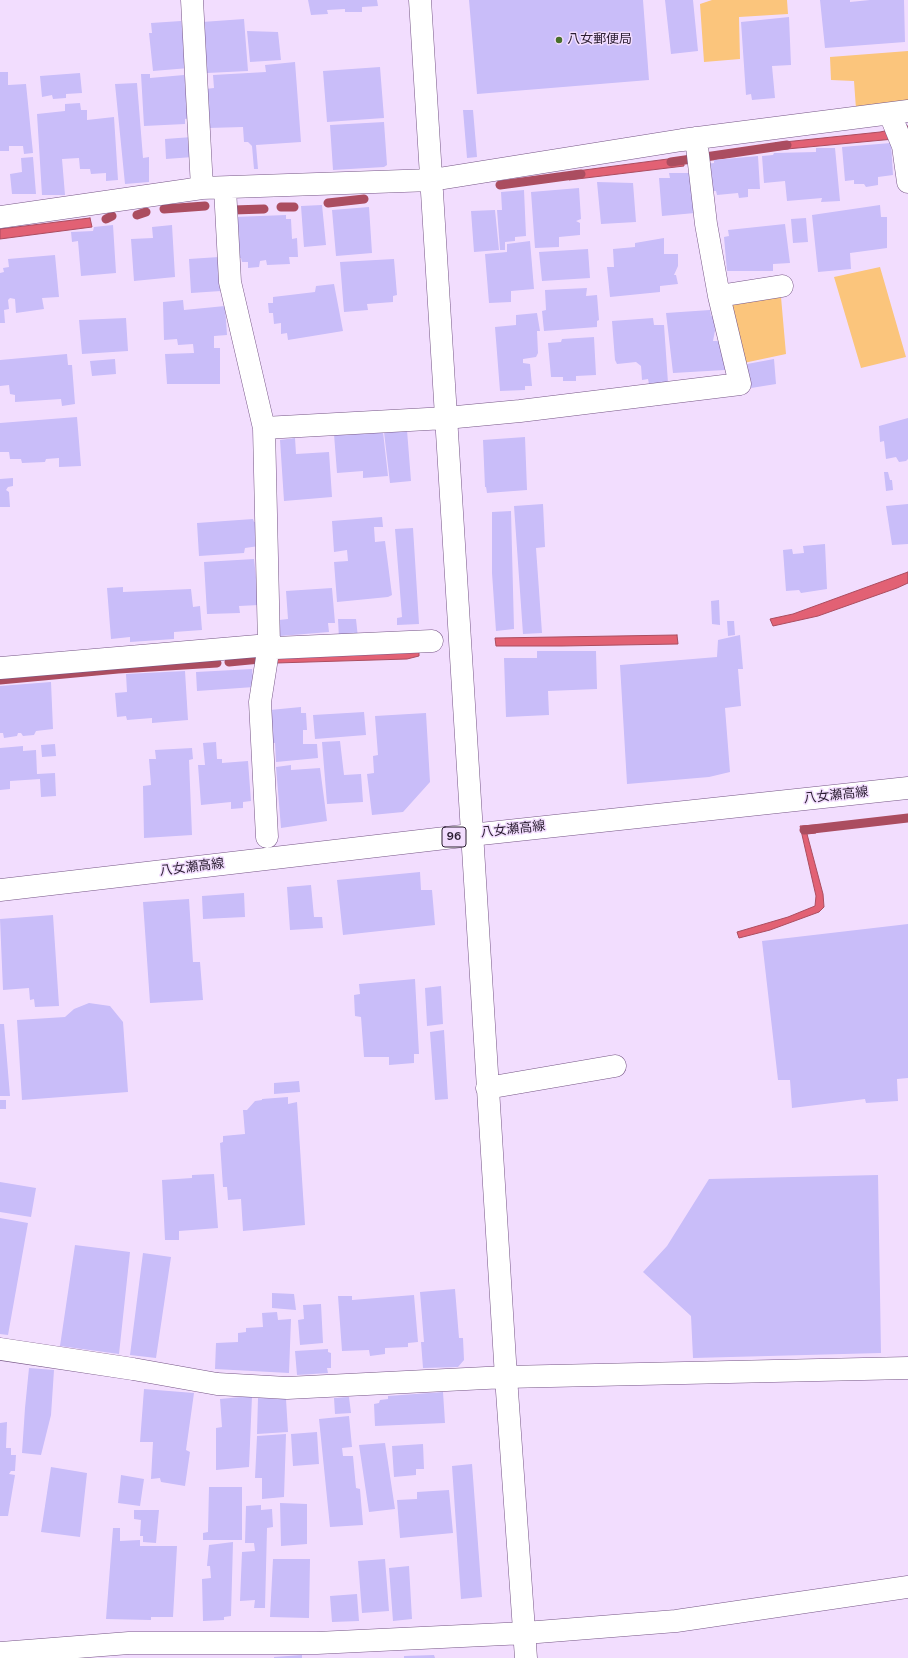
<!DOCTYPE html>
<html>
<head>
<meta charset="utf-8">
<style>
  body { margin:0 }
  canvas { display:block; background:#f2ddfe }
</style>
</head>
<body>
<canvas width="908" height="1658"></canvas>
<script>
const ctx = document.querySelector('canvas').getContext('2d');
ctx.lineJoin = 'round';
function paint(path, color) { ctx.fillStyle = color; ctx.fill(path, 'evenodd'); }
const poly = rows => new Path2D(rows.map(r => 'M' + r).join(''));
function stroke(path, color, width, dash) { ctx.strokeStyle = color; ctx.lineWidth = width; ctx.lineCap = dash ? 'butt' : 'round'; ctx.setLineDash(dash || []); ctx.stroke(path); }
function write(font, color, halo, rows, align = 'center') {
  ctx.font = font + ' "Nunito Sans","Noto Sans JP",sans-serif'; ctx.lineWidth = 3; ctx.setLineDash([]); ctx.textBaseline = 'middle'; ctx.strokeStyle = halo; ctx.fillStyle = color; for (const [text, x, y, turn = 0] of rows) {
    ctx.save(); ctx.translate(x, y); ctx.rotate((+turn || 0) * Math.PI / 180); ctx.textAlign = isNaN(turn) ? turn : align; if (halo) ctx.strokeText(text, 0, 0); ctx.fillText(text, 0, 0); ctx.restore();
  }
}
paint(poly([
  [712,0,787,0,788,14,739,17,740,59,704,62,700,4],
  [908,51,908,103,856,109,854,81,831,80,830,57],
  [880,267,906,357,861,368,834,277],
  [781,297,786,354,739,364,724,301]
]), '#fbc57c');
const water = poly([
  [908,126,908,136,894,139,776,150,775,143,880,132,908,126],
  [683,157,684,166,569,180,569,172,683,157],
  [90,218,92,227,0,239,0,229,90,218],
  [908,572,908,583,897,588,818,616,773,626,770,619,793,614,908,572],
  [677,635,678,644,562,646,496,646,495,638,677,635],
  [419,649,419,656,407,659,276,663,276,656,419,649],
  [816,825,816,833,807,834,823,894,824,907,819,912,770,930,739,938,737,932,788,917,815,906,816,896,800,826,816,825]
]);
paint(water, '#e26174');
stroke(water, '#ab4d60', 1);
stroke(poly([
  [671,162,787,145],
  [500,185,581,174],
  [328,203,364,199],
  [281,207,294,207],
  [164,209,205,206],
  [233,210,264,209],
  [137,215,146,212],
  [106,219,112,216],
  [229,662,260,659],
  [0,680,118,669,217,663],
  [804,830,908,818]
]), '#ab4d60', 9);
paint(poly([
  [308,0,377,0,378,6,362,7,362,12,345,12,345,9,327,10,328,14,311,15],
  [469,0,643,0,649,80,477,94],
  [665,0,693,0,698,51,671,54],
  [820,0,850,0,850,2,870,0,904,0,905,42,825,48],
  [789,17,791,65,772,66,775,98,752,100,751,94,746,95,741,22],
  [244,19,248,71,207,73,202,22],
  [181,21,189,68,153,71,149,33,152,33,151,23],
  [247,31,278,32,281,60,250,62],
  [295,62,301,142,256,145,258,169,254,169,252,146,248,142,244,142,243,127,208,128,205,89,214,88,213,75,266,72,265,65],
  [380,67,384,118,327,122,323,71],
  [0,72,8,72,8,85,26,84,33,153,24,154,23,146,9,146,9,151,0,151],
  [80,73,82,93,66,94,66,98,53,99,52,95,42,97,40,76],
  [141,74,150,74,150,78,184,75,185,80,189,83,191,118,185,119,185,124,144,126],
  [137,83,143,158,149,157,149,182,125,184,115,84],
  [80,103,81,110,87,110,87,120,114,117,118,180,106,181,106,173,91,174,90,169,80,169,79,158,62,159,65,195,42,195,37,114,65,111,65,104],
  [463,110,473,110,477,157,467,158],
  [384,122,387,165,384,167,333,170,330,125],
  [192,137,193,157,166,159,165,139],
  [891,143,893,175,878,177,878,185,866,187,864,184,854,184,854,180,845,181,842,147],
  [816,148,835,148,840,201,821,202,822,198,787,201,785,181,764,183,762,156,773,155,774,153,816,152],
  [758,156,760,189,748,189,748,197,739,198,738,193,717,195,716,191,708,191,706,164,714,163,714,160],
  [33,157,36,194,12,194,10,174,22,172,21,158],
  [669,173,692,173,695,213,662,216,659,178,670,178],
  [597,182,633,183,636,222,601,224],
  [579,188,581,219,576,221,580,223,580,235,559,237,559,247,535,248,531,192],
  [524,190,526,236,515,237,515,241,505,242,505,250,500,250,497,210,502,210,501,192],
  [322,205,326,245,304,247,301,206],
  [880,205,881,217,887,217,887,248,850,253,851,269,818,272,812,215],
  [369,207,372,253,336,256,332,210],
  [495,210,499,250,474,252,471,211],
  [286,215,286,219,291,219,292,239,297,238,298,257,289,257,290,264,267,265,266,260,260,261,259,267,248,268,248,262,242,262,241,258,237,258,234,217],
  [806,218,808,242,793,243,791,219],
  [785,224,790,263,773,264,773,271,727,271,724,237,729,236,728,230],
  [113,225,116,273,81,276,78,241,72,242,71,232,93,231,94,227],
  [172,225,175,277,134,281,131,239,153,238,152,227],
  [664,238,664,254,678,254,678,266,674,275,676,275,678,284,660,286,660,292,610,297,607,267,614,267,613,249,635,247,635,243],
  [530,241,534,289,511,291,511,302,489,303,485,254,507,252,507,244],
  [588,249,590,278,542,281,539,252],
  [55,255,59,297,42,298,44,309,16,313,15,299,10,298,8,300,9,309,4,310,5,323,0,323,0,273,4,272,3,268,9,267,8,259],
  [219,257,221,291,191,293,189,259],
  [394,259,397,295,393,296,393,302,367,304,368,310,344,312,340,262],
  [334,284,343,331,288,340,287,333,281,334,281,323,274,324,273,313,269,313,268,303,273,303,273,297,315,292,316,286],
  [587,288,586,296,597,295,599,320,597,321,597,327,544,331,542,311,546,310,545,290],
  [183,300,184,310,225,306,227,335,214,336,214,348,220,348,220,384,167,384,165,354,194,353,193,344,178,345,177,339,164,340,163,302],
  [710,310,711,316,714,316,715,331,713,341,723,341,725,370,673,373,666,313],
  [537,313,540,331,537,331,538,353,536,357,523,359,523,363,530,364,532,386,525,386,525,390,500,391,495,327,516,325,516,315],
  [126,318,128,351,82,354,79,320],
  [653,318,654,325,664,325,668,383,649,384,648,379,642,380,641,366,636,362,617,364,615,360,612,321],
  [594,337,596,375,576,376,576,381,563,381,563,377,551,377,548,343,561,342,562,339],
  [67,354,68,365,72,365,75,404,62,406,61,399,15,402,15,395,10,394,9,385,0,386,0,360],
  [115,359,116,374,92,376,90,361],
  [774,359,776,384,751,388,747,364],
  [77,417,81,466,59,467,59,458,46,459,45,462,22,463,21,459,10,459,9,452,0,452,0,423],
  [908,418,908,459,906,461,899,462,896,457,886,459,884,441,880,442,879,426],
  [407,430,411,481,390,483,384,432],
  [383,432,388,476,363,478,363,471,337,473,334,434],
  [525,437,527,490,487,493,486,487,485,487,483,440],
  [295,438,296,454,329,452,332,497,284,501,280,440],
  [884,472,888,472,890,480,892,480,893,490,886,491],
  [13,478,13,486,8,487,6,490,9,492,10,507,0,507,0,479],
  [543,504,545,547,536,548,542,633,523,634,514,506],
  [908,504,908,544,892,545,886,506],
  [511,511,514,629,496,631,492,573,492,512],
  [382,517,383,527,374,527,375,542,385,541,392,595,388,597,337,602,334,562,348,561,347,550,334,552,332,521],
  [253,519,254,522,258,522,259,546,245,548,244,553,199,556,197,523],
  [413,528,419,624,397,625,397,618,402,617,395,529],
  [825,544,827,589,801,593,799,590,786,591,783,550,792,549,793,554,804,553,803,546],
  [254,559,259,605,239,606,240,613,207,614,204,562],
  [123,587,123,592,191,589,193,607,200,606,202,630,174,632,174,639,130,642,130,637,111,639,107,588],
  [332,588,335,623,328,623,329,632,280,636,279,620,288,619,286,591],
  [719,600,720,625,712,624,711,601],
  [338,619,356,619,358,638,339,639],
  [727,621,734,621,735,635,728,636],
  [740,635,743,669,738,669,741,706,725,708,730,772,709,777,627,784,620,665,717,657,718,640],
  [537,651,596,651,597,689,548,691,549,715,506,717,504,658,537,658],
  [252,669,254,687,197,691,196,672],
  [185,671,188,720,152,723,152,718,127,720,126,716,117,717,115,693,127,692,126,674],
  [51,682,53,729,36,731,34,735,23,736,21,733,18,733,17,736,4,738,3,733,0,733,0,686],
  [301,707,301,713,306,713,307,730,303,730,303,744,317,744,318,758,276,762,275,743,268,743,270,710],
  [364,712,366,735,315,739,313,715],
  [426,713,430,782,403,812,372,815,367,774,374,773,373,756,378,755,375,716],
  [340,741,344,775,361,774,363,802,327,804,322,742],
  [216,742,217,759,222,759,222,763,248,761,251,801,243,802,243,808,231,809,231,802,201,805,198,765,205,765,203,743],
  [55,744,56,756,42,757,41,745],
  [23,746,23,751,36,750,37,774,55,773,56,796,41,797,40,779,10,781,10,789,0,790,0,748],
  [192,748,193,759,189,760,192,835,144,838,143,786,151,785,149,759,156,759,155,750],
  [291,765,291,770,320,768,327,821,281,828,276,767],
  [420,872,421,890,432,890,435,925,343,935,337,880],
  [311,885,314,917,322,917,323,928,290,930,287,887],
  [244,893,245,917,203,919,202,896],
  [189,899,193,962,200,962,203,1000,150,1003,143,902],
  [53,915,59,1006,35,1007,34,999,30,1000,29,988,3,990,0,919],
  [908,924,908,1078,897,1079,898,1101,866,1103,865,1099,792,1108,790,1080,778,1080,762,941],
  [415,979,419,1054,414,1054,414,1063,389,1065,389,1057,364,1057,361,1017,355,1016,354,995,360,994,359,984],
  [441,986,443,1024,427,1026,425,988],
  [89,1003,110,1006,123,1022,128,1092,22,1100,17,1020,65,1017,74,1009],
  [0,1024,4,1024,10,1096,0,1096],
  [444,1030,448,1099,435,1100,430,1032],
  [299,1081,300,1092,274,1094,274,1083],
  [288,1097,288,1104,297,1102,305,1225,243,1231,241,1199,228,1200,227,1187,223,1187,220,1143,223,1142,223,1136,245,1134,243,1110,247,1110,255,1101,262,1100,262,1099],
  [0,1100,6,1100,6,1109,0,1109],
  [214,1174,218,1228,179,1231,179,1240,165,1240,162,1180,192,1178,192,1175],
  [878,1175,881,1353,693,1358,691,1316,643,1272,667,1246,709,1179],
  [0,1182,36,1188,31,1217,0,1212],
  [0,1218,28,1223,8,1335,0,1334],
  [75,1245,130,1252,119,1354,60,1346],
  [143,1253,171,1257,156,1358,130,1355],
  [455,1289,459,1338,463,1338,464,1360,458,1367,423,1368,421,1342,424,1342,420,1292],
  [272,1293,294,1294,296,1310,272,1308],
  [414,1295,418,1342,408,1343,408,1347,385,1348,385,1354,370,1356,369,1350,342,1351,338,1296,352,1296,352,1300],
  [321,1304,323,1343,300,1345,298,1320,304,1319,303,1305],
  [277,1312,278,1320,291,1319,289,1373,215,1369,216,1343,238,1342,238,1333,246,1332,246,1328,263,1327,262,1313],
  [328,1349,328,1352,331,1353,331,1368,327,1368,328,1373,297,1375,295,1351],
  [29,1368,54,1370,51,1415,41,1455,22,1453,25,1408],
  [144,1389,194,1393,186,1450,190,1452,185,1486,161,1482,160,1478,151,1479,153,1442,140,1442],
  [443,1392,445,1423,375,1426,374,1404,379,1403,380,1400,388,1399,388,1396],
  [252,1396,249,1467,216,1470,216,1428,222,1427,220,1399],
  [349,1397,351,1413,335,1414,334,1398],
  [258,1398,286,1399,288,1432,257,1434],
  [349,1416,352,1447,342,1448,343,1456,353,1456,356,1488,360,1489,363,1525,330,1527,319,1419],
  [7,1422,6,1448,11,1448,11,1455,16,1455,15,1471,11,1471,9,1474,15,1475,8,1516,0,1516,0,1423],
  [317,1432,319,1464,293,1466,291,1434],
  [286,1434,284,1497,262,1499,262,1478,255,1478,257,1436],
  [385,1443,395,1509,369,1512,359,1445],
  [423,1444,424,1469,416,1469,416,1475,394,1477,392,1446],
  [472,1464,482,1597,461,1599,452,1466],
  [51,1467,87,1473,80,1537,41,1532],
  [121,1475,144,1479,140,1506,118,1503],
  [209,1487,242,1487,242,1540,203,1540,203,1533,208,1532],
  [449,1490,453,1533,400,1538,397,1500,417,1499,417,1492],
  [280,1503,307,1504,307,1544,281,1546],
  [261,1505,261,1510,272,1509,273,1527,267,1528,265,1608,254,1608,255,1600,240,1601,242,1552,255,1551,254,1543,245,1543,246,1506],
  [134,1510,159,1510,156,1543,143,1542,143,1536,140,1536,141,1520,134,1519],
  [113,1528,120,1528,120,1541,140,1540,140,1546,177,1546,173,1617,151,1617,151,1620,106,1619],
  [233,1542,231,1616,224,1617,224,1620,203,1621,202,1579,211,1578,210,1566,207,1566,209,1545],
  [273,1559,310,1559,309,1618,270,1617],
  [385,1559,389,1611,362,1613,358,1561],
  [409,1566,412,1619,393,1621,389,1568],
  [357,1594,359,1621,332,1622,330,1596],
  [302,1655,302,1658,274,1658,274,1657],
  [434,1655,435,1658,404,1658,404,1656]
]), '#c9bdf9');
const minor = poly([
  [192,0,202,188],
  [420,0,506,1377,526,1658],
  [890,114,903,146,908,182],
  [225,188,230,282,264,428,269,645,260,702,267,837],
  [0,217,202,188,432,180,682,140,908,111],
  [719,296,782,286],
  [264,428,446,418,520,411,740,384,719,296,706,224,696,138],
  [0,668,269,645,275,648,432,641],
  [487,1088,615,1066],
  [0,1349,133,1369,217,1384,287,1388,506,1377,908,1368],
  [0,1653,129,1643,317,1643,525,1633,676,1621,908,1587]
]);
const major = poly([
  [0,890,471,835,908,788]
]);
stroke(minor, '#765686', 23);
stroke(major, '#765686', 23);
stroke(minor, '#fff', 22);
stroke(major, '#fff', 22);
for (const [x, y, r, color] of [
  [559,40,4,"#486f2a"]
]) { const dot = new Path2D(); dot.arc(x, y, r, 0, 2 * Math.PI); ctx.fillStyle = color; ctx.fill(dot); stroke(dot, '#f2ddfe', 1.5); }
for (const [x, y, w] of [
  [454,837,24]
]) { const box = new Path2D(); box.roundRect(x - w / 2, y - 10, w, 20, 3); ctx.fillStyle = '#f2ddfe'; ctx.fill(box); stroke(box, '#2a1d31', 1); }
write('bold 12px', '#2a1d31', null, [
  ["96",454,837]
]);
write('13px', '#2a1d31', '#f2ddfe', [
  ["八女郵便局",567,40]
], 'left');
write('13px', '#2a1d31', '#f2ddfe', [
  ["八女瀬高線",836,796,-6],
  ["八女瀬高線",513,830,-6],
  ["八女瀬高線",192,868,-7]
]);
</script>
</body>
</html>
